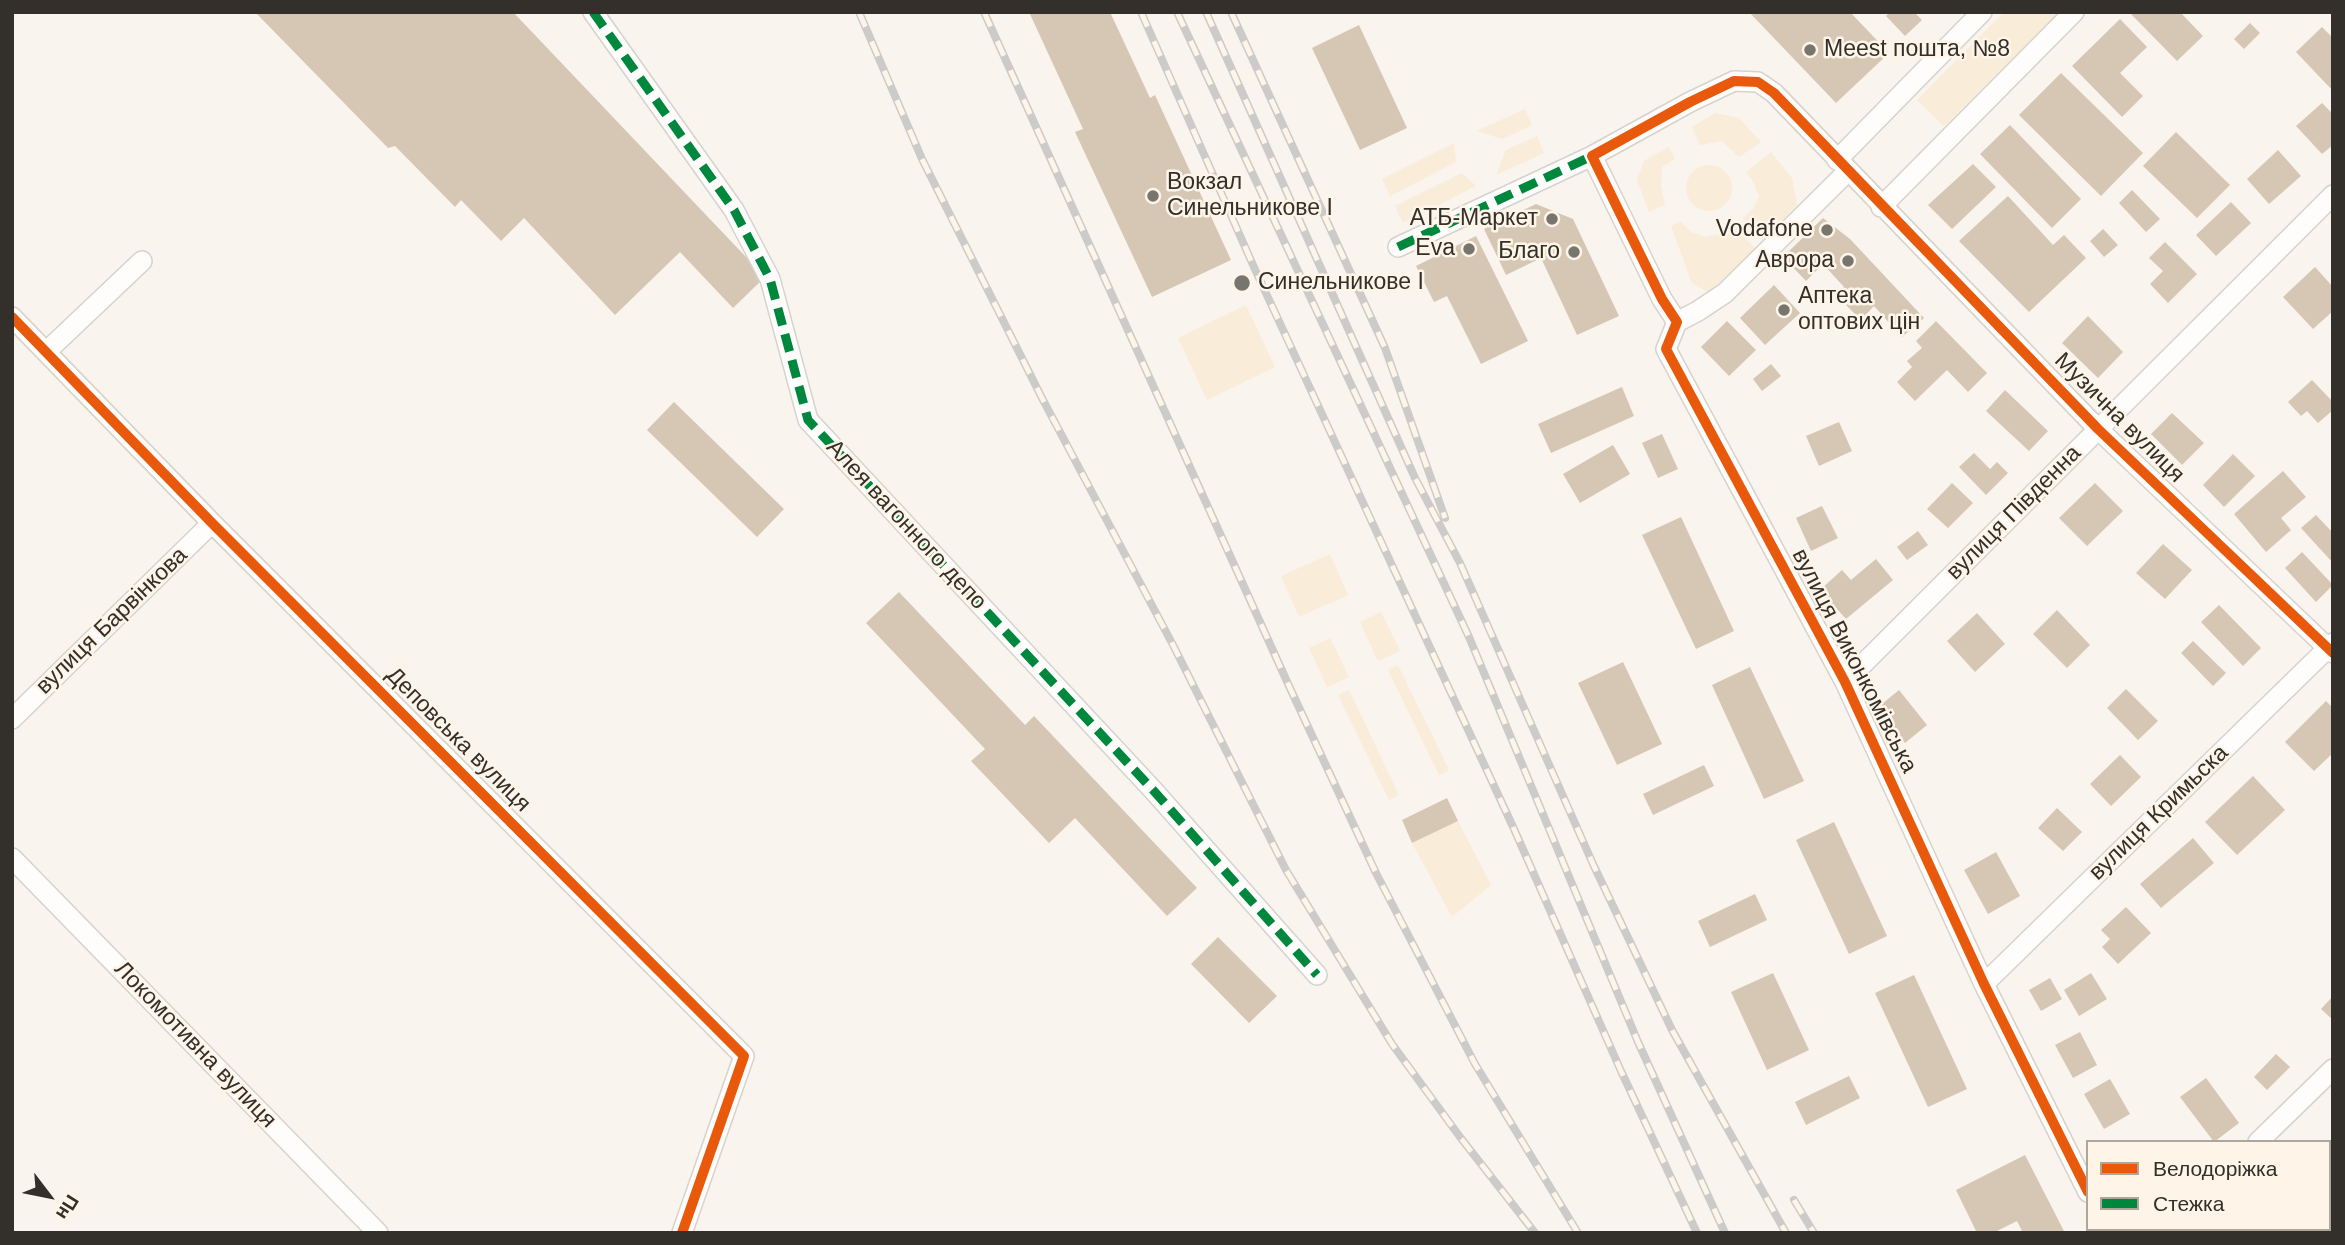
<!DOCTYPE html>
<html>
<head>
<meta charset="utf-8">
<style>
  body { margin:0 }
  #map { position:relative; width:2345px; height:1245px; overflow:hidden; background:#f9f4ed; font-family:Helvetica,sans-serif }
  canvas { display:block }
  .frame { position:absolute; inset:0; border:14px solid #332f2a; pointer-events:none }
  .legend { position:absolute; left:2086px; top:1140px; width:245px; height:91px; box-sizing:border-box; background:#fef5e8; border:2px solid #ada69c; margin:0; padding:9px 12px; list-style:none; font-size:21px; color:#332f2a }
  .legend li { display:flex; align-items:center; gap:14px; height:35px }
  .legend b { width:35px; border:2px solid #ada69c }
  .north { position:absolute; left:14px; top:1161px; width:70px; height:70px; -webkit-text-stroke:5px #fef5e8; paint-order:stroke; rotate:122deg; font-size:19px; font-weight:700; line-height:28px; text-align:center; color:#332f2a }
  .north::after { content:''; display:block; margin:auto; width:24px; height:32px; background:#332f2a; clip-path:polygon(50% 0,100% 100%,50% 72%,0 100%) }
</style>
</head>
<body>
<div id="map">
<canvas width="2345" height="1245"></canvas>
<div class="frame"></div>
<ul class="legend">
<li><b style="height:9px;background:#e8590c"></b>Велодоріжка</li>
<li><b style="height:9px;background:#00873e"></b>Стежка</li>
</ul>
<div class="north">Пн</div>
</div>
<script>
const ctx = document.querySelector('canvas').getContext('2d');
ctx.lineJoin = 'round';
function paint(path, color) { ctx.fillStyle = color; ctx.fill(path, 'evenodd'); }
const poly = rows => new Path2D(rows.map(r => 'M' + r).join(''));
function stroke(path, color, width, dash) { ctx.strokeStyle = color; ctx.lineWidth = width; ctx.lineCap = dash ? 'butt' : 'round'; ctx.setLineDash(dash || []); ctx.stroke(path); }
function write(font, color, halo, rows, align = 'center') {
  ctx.font = font + ' Helvetica,sans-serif'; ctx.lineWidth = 5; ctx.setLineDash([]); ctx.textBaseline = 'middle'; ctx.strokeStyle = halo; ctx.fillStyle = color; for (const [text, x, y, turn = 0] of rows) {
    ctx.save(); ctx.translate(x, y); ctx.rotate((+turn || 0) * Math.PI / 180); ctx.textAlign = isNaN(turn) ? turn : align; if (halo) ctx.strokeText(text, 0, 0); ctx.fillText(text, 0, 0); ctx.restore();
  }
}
paint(poly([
  [2004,12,2059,12,1944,126,1917,100],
  [1525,109,1532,125,1502,139,1477,131],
  [1715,113,1739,118,1761,142,1739,157,1722,141,1700,145,1692,127],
  [1537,136,1544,153,1496,175,1506,150],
  [1454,143,1456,162,1390,196,1382,179],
  [1669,147,1675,159,1662,167,1661,186,1665,205,1649,212,1637,180,1644,161],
  [1771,152,1792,178,1797,205,1766,237,1743,218,1753,209,1759,197,1754,183,1746,172],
  '1686 188a23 23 0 1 1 46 0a23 23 0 1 1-46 0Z',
  [1462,173,1476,186,1403,223,1395,206],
  [1681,222,1691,232,1705,237,1720,234,1734,227,1757,250,1708,292,1692,283,1671,226],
  [1246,305,1275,367,1207,400,1178,338],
  [1330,554,1348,595,1299,617,1281,576],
  [1381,612,1400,651,1378,661,1360,622],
  [1330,638,1349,677,1327,687,1309,648],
  [1398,665,1449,770,1439,775,1388,670],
  [1349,690,1399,795,1389,800,1338,695],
  [1458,821,1491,885,1452,917,1412,843]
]), '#f9ecd9');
paint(poly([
  [255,12,513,12,765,277,733,308,680,252,615,315,524,218,501,241,461,200,455,207,395,146,388,148],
  [1029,12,1110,12,1150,98,1155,95,1231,260,1152,297,1075,132,1083,129],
  [1749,12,1850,12,1889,53,1836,103],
  [1890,12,1914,12,1922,20,1905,36,1886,16],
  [2129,12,2180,12,2203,36,2177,61],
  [2120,19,2147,47,2120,73,2143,96,2122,117,2072,66],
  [2250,23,2260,33,2244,49,2234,39],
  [1359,25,1407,128,1360,150,1312,48],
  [2322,27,2333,38,2333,91,2296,52],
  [2061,73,2143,153,2101,196,2019,115],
  [2322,103,2333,114,2333,145,2322,154,2296,126],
  [2010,125,2081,199,2052,228,1980,154],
  [2176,132,2230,185,2197,218,2143,166],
  [2278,150,2301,176,2269,204,2247,179],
  [1973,164,1996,187,1952,229,1928,205],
  [2132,190,2160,219,2146,232,2119,203],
  [2008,196,2053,245,2064,235,2086,258,2029,312,1959,241],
  [2231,202,2251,223,2216,256,2196,235],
  [1536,204,1573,219,1619,316,1577,335,1541,258,1506,275,1484,229],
  [1823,218,1850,239,1924,318,1902,337,1874,306,1861,320,1836,295,1844,287,1823,264,1806,281,1783,257],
  [2103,229,2118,245,2104,257,2090,241],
  [1476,236,1528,341,1481,364,1447,296,1434,302,1416,266],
  [2165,242,2197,274,2168,303,2150,284,2163,271,2149,258],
  [2315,267,2333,287,2333,311,2313,329,2283,297],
  [1774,285,1800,313,1765,345,1740,318],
  [2088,316,2123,352,2098,378,2062,343],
  [1727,321,1756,350,1729,376,1701,347],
  [1936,321,1987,373,1968,392,1947,370,1915,401,1897,382,1912,367,1907,361,1922,348,1916,341],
  [1771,364,1781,376,1762,391,1753,379],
  [2312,380,2333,402,2333,410,2318,423,2307,411,2301,416,2288,402],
  [1622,387,1634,416,1551,453,1538,424],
  [2005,390,2048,431,2029,451,1986,411],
  [674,402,784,509,757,537,647,430],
  [2172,413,2204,443,2182,465,2151,434],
  [1839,422,1852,451,1819,466,1806,436],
  [1662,434,1678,469,1658,478,1642,443],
  [1613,445,1630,474,1580,503,1563,474],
  [1974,453,1990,469,1997,462,2008,473,1986,495,1959,467],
  [2233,454,2255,476,2224,507,2203,485],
  [2283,471,2306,497,2281,518,2291,530,2266,552,2234,514],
  [1952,483,1973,503,1948,528,1927,509],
  [2095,483,2123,511,2087,546,2059,518],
  [1822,506,1838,538,1811,551,1796,518],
  [2316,515,2333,533,2333,563,2301,528],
  [1681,517,1734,631,1696,649,1642,535],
  [1918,531,1928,545,1907,560,1897,547],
  [2163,544,2192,570,2165,599,2136,573],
  [2302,552,2333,585,2316,602,2285,568],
  [1876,559,1893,580,1846,619,1820,590,1842,570,1851,580],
  [899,592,1025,725,1034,716,1197,888,1167,916,1075,818,1049,843,971,761,985,749,866,623],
  [2219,605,2261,648,2243,666,2201,622],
  [2057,610,2090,645,2067,668,2033,634],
  [1977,613,2005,644,1975,672,1947,641],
  [2193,641,2226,673,2213,686,2181,653],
  [1623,662,1662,744,1617,765,1578,683],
  [1750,667,1804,781,1764,799,1712,685],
  [2126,689,2158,721,2138,740,2107,708],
  [1899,690,1927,725,1905,743,1877,708],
  [2326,701,2333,708,2333,753,2314,771,2285,742],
  [2120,755,2141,777,2111,806,2090,784],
  [1704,765,1714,786,1653,815,1643,794],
  [2253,776,2285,810,2237,855,2205,822],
  [1447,798,1458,821,1412,843,1402,820],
  [2057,808,2082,832,2063,851,2038,828],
  [1834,822,1887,936,1849,954,1796,840],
  [2193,838,2214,863,2161,908,2140,884],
  [1996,852,2020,896,1988,914,1964,870],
  [1755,894,1767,920,1710,947,1698,921],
  [2126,907,2151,933,2118,964,2102,947,2110,939,2101,930],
  [1218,937,1277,996,1249,1023,1191,964],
  [1773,973,1809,1050,1767,1070,1731,992],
  [2091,973,2107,999,2079,1016,2064,990],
  [1914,975,1967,1089,1928,1107,1875,993],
  [2050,978,2062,999,2041,1011,2029,990],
  [2333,996,2333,1020,2321,1009],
  [2080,1032,2097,1065,2073,1078,2055,1045],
  [2276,1054,2290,1067,2267,1090,2254,1077],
  [1849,1076,1860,1098,1806,1125,1795,1102],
  [2206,1078,2239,1123,2214,1142,2180,1097],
  [2110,1079,2130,1114,2104,1129,2084,1094],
  [2025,1155,2065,1233,2023,1233,2017,1221,1993,1233,1977,1233,1956,1190]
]), '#d5c7b3');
const street = poly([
  [593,12,734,210,770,279,808,420,1153,790,1317,975],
  [1592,156,1662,299,1677,322],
  [1837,160,1982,12],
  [1881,207,2074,12],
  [1398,247,1592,156,1690,102,1734,81,1758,82,1774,93,2098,429,2333,653],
  [12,317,212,523,744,1056,682,1233],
  [1677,322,1666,349,1845,682,1984,984,2088,1192],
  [1677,322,1698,311,1725,293,1848,171],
  [47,351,142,261],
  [1845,682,2333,195],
  [12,719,212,523],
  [12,858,378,1233],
  [1984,984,2333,643],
  [2258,1142,2333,1069],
  [2106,1229,2108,1233],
  [2164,1233,2167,1229]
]);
stroke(street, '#d6d2cc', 22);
stroke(street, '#fefdfc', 19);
const rail = poly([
  [859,12,922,159,1043,400,1173,645,1286,870,1392,1044,1460,1137,1535,1233],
  [984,12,1289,686,1376,873,1475,1064,1578,1233],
  [1141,12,1253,265,1514,829,1621,1071,1697,1233],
  [1177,12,1469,637,1638,1042,1725,1233],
  [1206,12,1415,478,1460,563,1593,864,1672,1030,1786,1233],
  [1231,12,1385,348,1445,518],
  [1794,1200,1814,1233]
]);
stroke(rail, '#cccbc9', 8);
stroke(rail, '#fef5e8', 5, [16]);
stroke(poly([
  [593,12,734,210,770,279,808,420,1153,790,1317,975],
  [1398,247,1592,156]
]), '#00873e', 9, [18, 9]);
stroke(poly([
  [12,317,212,523,744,1056,682,1233],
  [2088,1192,1984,984,1845,682,1666,349,1677,322,1662,299,1592,156,1690,102,1734,81,1758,82,1774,93,2098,429,2333,653]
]), '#e8590c', 10);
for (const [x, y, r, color] of [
  [1810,50,7,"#78746e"],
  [1153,196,7,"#78746e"],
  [1552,219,7,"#78746e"],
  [1827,230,7,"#78746e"],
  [1469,249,7,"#78746e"],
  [1574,252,7,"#78746e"],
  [1848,261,7,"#78746e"],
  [1242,283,9,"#78746e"],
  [1784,310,7,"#78746e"]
]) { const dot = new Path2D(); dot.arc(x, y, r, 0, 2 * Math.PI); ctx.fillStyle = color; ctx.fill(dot); stroke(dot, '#fef5e8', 2.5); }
write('23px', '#332f2a', '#fef5e8', [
  ["Meest пошта, №8",1824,50,"left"],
  ["Вокзал",1167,183,"left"],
  ["Синельникове І",1167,209,"left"],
  ["АТБ-Маркет",1538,219],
  ["Vodafone",1813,230],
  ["Eva",1455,249],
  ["Благо",1560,252],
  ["Аврора",1834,261],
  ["Синельникове І",1258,283,"left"],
  ["Аптека",1798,297,"left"],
  ["оптових цін",1798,323,"left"]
], 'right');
write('23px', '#332f2a', '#fef5e8', [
  ["Музична вулиця",2119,418,45],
  ["вулиця Південна",2014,513,-45],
  ["Алея вагонного депо",906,525,47],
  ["вулиця Барвінкова",112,621,-44],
  ["вулиця Виконкомівська",1854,661,63],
  ["Деповська вулиця",458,740,45],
  ["вулиця Кримьска",2159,813,-44],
  ["Локомотивна вулиця",195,1045,46]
]);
</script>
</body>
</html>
